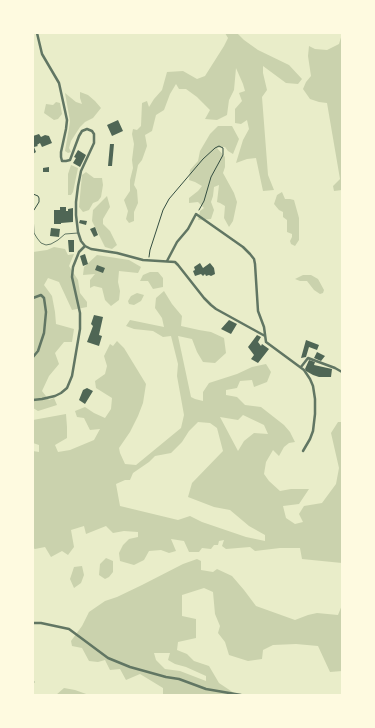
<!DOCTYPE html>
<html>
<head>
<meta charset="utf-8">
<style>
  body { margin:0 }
  #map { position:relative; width:375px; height:728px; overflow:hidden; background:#e9edc9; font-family:Rubik,sans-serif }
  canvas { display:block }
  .frame { position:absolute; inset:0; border:34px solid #fefae0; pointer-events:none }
</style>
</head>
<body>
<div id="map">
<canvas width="375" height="728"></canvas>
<div class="frame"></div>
</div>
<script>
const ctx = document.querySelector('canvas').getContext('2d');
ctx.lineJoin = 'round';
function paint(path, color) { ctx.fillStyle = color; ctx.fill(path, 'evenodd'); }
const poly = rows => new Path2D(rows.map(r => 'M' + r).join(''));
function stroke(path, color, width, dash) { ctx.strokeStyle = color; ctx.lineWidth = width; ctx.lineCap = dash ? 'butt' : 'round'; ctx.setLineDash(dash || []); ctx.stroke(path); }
paint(poly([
  [225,33,237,33,244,40,258,50,289,65,302,79,298,84,286,83,263,66,263,73,267,90,262,97,268,175,274,190,263,191,256,158,247,159,236,163,243,140,249,129,247,120,241,124,235,123,235,109,242,101,239,93,245,91,243,84,236,68,234,90,229,100,227,115,217,120,205,119,210,110,197,97,186,89,179,89,176,84,170,94,164,110,156,115,152,131,145,135,147,146,142,160,138,165,134,185,137,190,138,203,134,212,134,221,129,223,126,219,128,211,124,200,130,191,130,180,133,168,132,160,134,144,132,134,133,129,137,130,141,126,142,103,147,101,149,107,154,99,162,90,167,72,183,71,197,79,205,76,224,46,228,38],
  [342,34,342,190,334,191,333,186,340,179,327,103,319,102,310,99,303,89,306,82,311,76,308,56,309,46,315,49,327,50,339,44],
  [80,92,88,95,95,101,101,108,93,118,85,122,80,127,71,141,69,148,71,152,68,153,65,151,69,128,70,121,65,93,76,102,82,104,80,98],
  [56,102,60,103,62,114,58,119,54,120,44,113,46,104,53,105],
  [218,126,232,126,239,139,233,154,228,151,225,147,217,148,225,157,225,167,223,173,234,193,237,202,233,221,229,227,224,218,225,206,220,203,217,202,219,185,214,187,213,196,211,202,214,210,211,219,198,220,200,211,204,208,198,202,189,203,189,198,198,191,202,186,195,182,189,180,190,170,198,161,200,151,210,134],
  [71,165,78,168,73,192,71,195,68,195,68,174],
  [86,172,94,178,102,178,103,185,101,197,98,201,93,203,89,210,83,212,79,207,82,175],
  [282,192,285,199,290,199,294,200,299,218,299,240,295,246,291,244,290,241,292,237,292,234,287,232,287,220,283,217,283,212,279,210,274,204,277,195],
  [107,196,110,207,103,219,103,224,110,231,117,245,112,249,105,247,92,221,93,210],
  [54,247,65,249,68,255,74,254,69,266,78,280,80,293,87,302,87,307,72,310,59,282,48,278,44,285,52,296,55,312,56,324,74,329,72,342,64,342,55,353,59,364,49,376,42,391,49,400,54,398,57,405,38,411,33,408,33,252,47,250],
  [97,255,129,260,141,267,138,273,119,271,118,282,120,291,119,300,111,306,105,300,102,288,94,286,90,288,90,280,95,274,83,275,84,267],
  [150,272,158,272,163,278,163,287,153,289,148,281,140,281,143,275],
  [303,275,311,275,318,279,324,290,323,293,320,294,314,290,307,281,300,281,295,279],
  [164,291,172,304,182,316,181,326,199,330,211,332,224,338,226,353,215,363,203,362,197,352,192,339,178,336,191,397,195,399,203,401,203,392,209,383,237,374,252,367,266,364,271,372,267,382,254,387,252,380,240,381,237,388,226,390,226,395,237,397,245,405,261,407,284,425,290,432,295,442,289,443,284,447,279,456,273,450,266,462,264,474,269,481,280,491,291,489,309,489,299,504,283,506,286,518,295,524,303,522,299,514,304,506,322,503,336,484,339,468,331,433,338,422,342,422,342,563,302,559,300,548,280,548,255,551,250,547,226,549,222,546,224,540,219,541,218,545,214,545,211,549,202,548,199,552,189,552,184,541,171,539,176,551,169,553,161,550,149,551,144,560,134,565,120,561,119,553,123,545,129,539,138,537,138,532,124,531,113,533,106,526,86,534,84,526,71,530,74,547,68,555,62,551,51,557,45,547,35,549,33,548,33,451,39,452,39,445,33,443,33,420,66,414,67,427,67,438,55,445,58,452,70,450,94,440,100,429,90,430,84,418,77,417,75,411,85,407,94,413,105,418,111,409,112,398,96,388,95,381,105,374,107,366,104,356,110,344,113,346,117,341,124,348,146,384,143,403,138,416,130,432,119,448,120,453,125,464,136,465,181,428,184,415,177,376,178,364,171,336,163,337,153,331,134,329,126,326,130,320,164,327,162,318,155,308,156,298],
  [243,415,264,425,268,434,254,433,244,441,238,451,220,417,238,420],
  [198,422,210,423,217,428,223,451,192,483,188,497,214,507,230,510,249,526,265,535,265,541,246,537,202,522,190,516,178,520,120,506,116,484,125,480,130,480,133,473,149,462,155,456,171,453,182,442,189,431],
  [137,293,144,295,141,301,134,305,129,304,128,301,131,296],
  [106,558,113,561,113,572,109,577,105,579,99,575,100,564],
  [197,559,201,561,201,570,213,572,217,569,232,576,244,590,256,606,295,620,308,615,317,613,338,615,342,605,342,671,330,672,318,646,296,644,273,645,263,650,262,659,248,661,229,655,225,642,218,633,220,626,215,614,213,592,204,588,182,595,182,616,196,619,196,638,178,642,177,650,187,654,194,661,209,666,219,683,237,695,163,695,163,688,140,674,126,680,120,669,110,670,105,660,98,662,89,661,82,648,72,646,71,641,82,626,89,612,105,601,117,597,142,585,183,564],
  [154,653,170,653,168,660,175,664,186,667,206,676,206,681,180,671,165,669,156,660],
  [82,566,84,575,81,583,74,588,70,579,74,567],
  [64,688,75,690,89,695,56,695]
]), '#cad2ad');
paint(poly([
  [118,120,123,131,112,136,107,125],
  [39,134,41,137,45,135,49,136,52,143,42,147,40,143,37,145,38,146,34,147,36,152,33,154,33,136],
  [110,144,114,144,112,166,108,166],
  [78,150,86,155,80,167,73,163,76,158,74,157],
  [49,167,49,172,43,172,43,168],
  [60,207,66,207,66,211,68,211,68,209,73,208,73,222,61,223,61,224,54,224,54,210,60,210],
  [80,220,87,221,86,225,79,223],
  [95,227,98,235,94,237,90,229],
  [51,228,60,229,59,237,50,236],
  [68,240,74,240,74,252,69,252],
  [85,254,88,264,83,266,80,256],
  [200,263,203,268,210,263,214,268,215,274,211,276,209,275,206,276,205,274,203,276,201,274,195,276,193,271,195,270,194,267],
  [97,265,105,268,103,273,95,270],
  [94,315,103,317,99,335,102,336,99,346,87,342,93,326,91,324],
  [229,320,237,324,231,334,221,329],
  [257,335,261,337,258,342,261,346,262,344,269,349,258,363,251,359,254,355,248,347],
  [306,340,319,345,317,350,309,347,306,357,301,358],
  [317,352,325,356,321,361,314,358],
  [309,360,315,362,314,365,332,369,331,377,319,377,313,375,306,371,305,369],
  [87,388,93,391,85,404,79,400,83,390]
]), '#4f6655');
stroke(poly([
  [33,194,38,196,39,198,39,202,34,210],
  [149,257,150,250,163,210,169,199,203,159,215,148,219,146,223,148,223,155,211,177,204,201,199,210]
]), '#344e41', 1);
stroke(poly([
  [33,214,34,233,37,238,41,243,46,245,51,244,58,240,65,234,78,233],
  [33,682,34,682]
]), '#617663', 1);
stroke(poly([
  [37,33,42,54,59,83,64,106,67,120,66,129,61,152,61,157,62,161,66,161,70,160,79,136,82,131,87,129,92,131,94,134,94,143,81,171,78,186,76,202,76,215,78,232,81,241,85,246,91,249,117,253,143,260,175,262,178,265,204,298,211,305,216,309,265,336],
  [167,261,177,242,188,229,196,214,243,247,250,254,254,259,255,264,258,311,264,327,266,342,304,370,310,379,313,386,315,399,315,414,313,431,310,439,303,451],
  [33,298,41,295,44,298,46,312,44,333,38,351,33,357],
  [301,367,308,358,335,368,342,372],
  [33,400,42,399,55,396,61,393,67,388,72,376,80,329,80,313,72,277,73,267,79,252,85,246],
  [33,623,41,623,69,629,108,658,130,667,166,677,179,679,206,689,241,695]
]), '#617663', 2.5);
</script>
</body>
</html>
